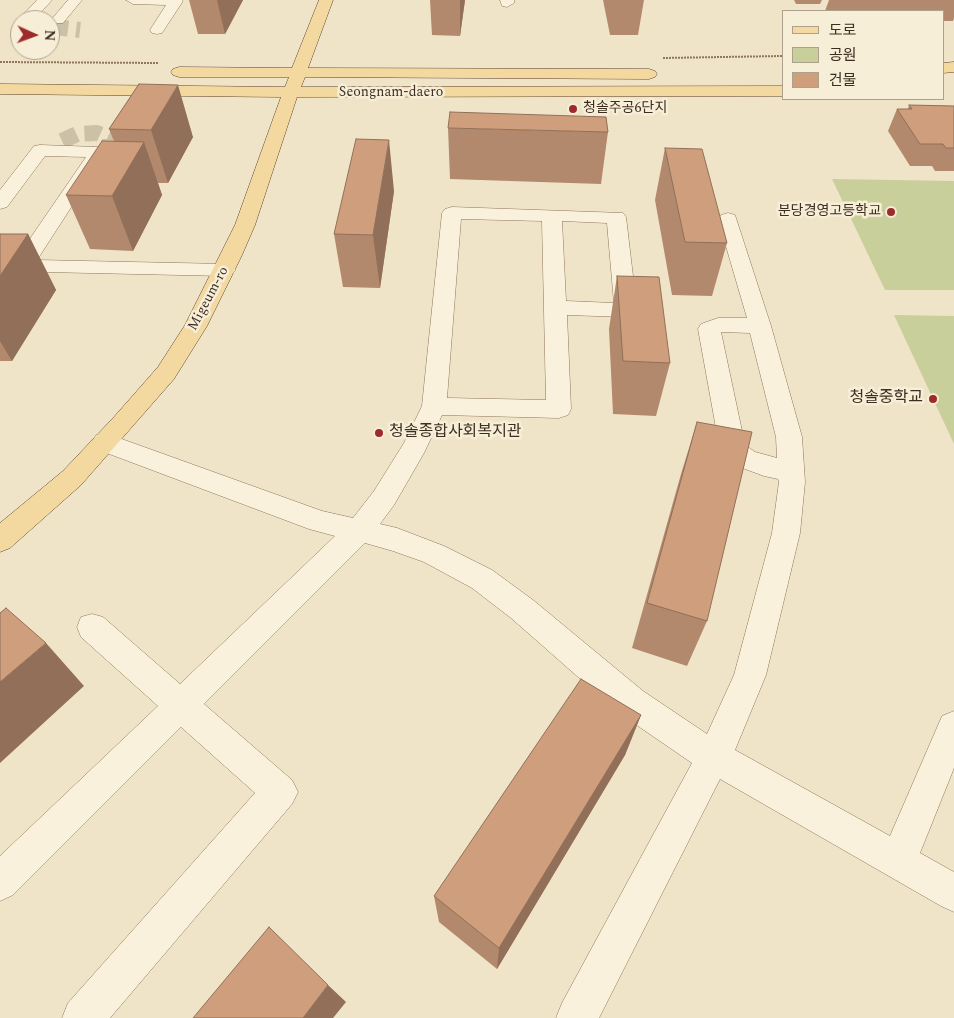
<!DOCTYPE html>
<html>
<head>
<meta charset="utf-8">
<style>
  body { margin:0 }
  #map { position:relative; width:954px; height:1018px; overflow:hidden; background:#f0e4c8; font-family:Spectral,"Noto Sans KR",serif }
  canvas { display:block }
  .legend { position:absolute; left:782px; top:10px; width:162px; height:90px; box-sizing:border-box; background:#f7eed8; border:1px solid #ada18e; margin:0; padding:6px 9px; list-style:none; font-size:15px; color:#3d2e20 }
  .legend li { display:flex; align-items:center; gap:10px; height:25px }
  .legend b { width:25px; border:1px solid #ada18e }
  .north { position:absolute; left:10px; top:10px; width:50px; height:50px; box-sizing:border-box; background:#f7eed8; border:1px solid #ada18e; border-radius:50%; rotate:92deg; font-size:14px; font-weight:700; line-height:20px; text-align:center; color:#3d2e20 }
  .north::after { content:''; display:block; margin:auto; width:18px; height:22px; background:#9e2a2b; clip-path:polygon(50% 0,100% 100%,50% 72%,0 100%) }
</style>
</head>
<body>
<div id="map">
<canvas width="954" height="1018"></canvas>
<ul class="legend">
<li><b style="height:6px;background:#f3d9a0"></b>도로</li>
<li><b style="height:14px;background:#c9cf9b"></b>공원</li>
<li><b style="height:14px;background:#cf9f7d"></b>건물</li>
</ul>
<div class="north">N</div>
</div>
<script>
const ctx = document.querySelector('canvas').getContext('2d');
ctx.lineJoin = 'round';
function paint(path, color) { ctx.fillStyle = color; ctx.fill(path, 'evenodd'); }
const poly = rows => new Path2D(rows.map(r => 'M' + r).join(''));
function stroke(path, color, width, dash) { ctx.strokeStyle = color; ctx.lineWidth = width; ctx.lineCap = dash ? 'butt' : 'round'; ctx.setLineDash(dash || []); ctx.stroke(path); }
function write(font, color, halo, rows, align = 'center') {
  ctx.font = font + ' Spectral,"Noto Sans KR",serif'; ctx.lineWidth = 5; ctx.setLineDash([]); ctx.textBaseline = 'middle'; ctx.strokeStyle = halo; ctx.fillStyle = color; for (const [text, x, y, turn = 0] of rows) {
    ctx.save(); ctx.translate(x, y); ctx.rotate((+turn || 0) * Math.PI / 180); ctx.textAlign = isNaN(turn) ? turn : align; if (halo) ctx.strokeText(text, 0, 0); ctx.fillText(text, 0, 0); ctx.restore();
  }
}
paint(poly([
  [832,179,954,181,954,290,885,290],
  [894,315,954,316,954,444]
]), '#c9cf9b');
stroke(poly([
  [58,20,58,25,63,28,80,30],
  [62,141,77,134,97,133,110,139,110,144]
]), '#ccc0a6', 16, [16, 8]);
const minor = poly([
  [37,0,52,0,34,20,20,20,20,22,19,20,21,17,37,0],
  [68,0,82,0,63,23,53,23,51,20,68,0],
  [126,0,182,0,183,1,162,33,157,34,152,33,150,30,166,5,133,4,126,0],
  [500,0,514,0,514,3,507,7,502,6,500,0],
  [40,145,98,147,104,148,107,152,37,260,225,264,232,266,236,270,232,274,225,276,0,271,0,259,16,259,86,157,45,156,7,207,0,209,0,190,34,146,40,145],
  [452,207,623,213,626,217,637,310,634,315,626,317,567,315,571,409,568,415,559,418,442,415,424,453,394,505,380,524,397,528,444,546,492,570,533,600,643,691,707,734,734,675,772,533,779,482,778,479,764,476,737,466,724,457,720,450,698,329,701,324,718,318,747,318,718,219,721,215,728,213,735,215,771,326,802,437,805,482,800,533,766,675,735,750,890,836,942,716,954,711,954,768,920,853,954,872,954,912,941,906,720,779,599,1018,556,1018,562,1003,692,763,619,713,511,618,472,588,424,562,393,551,365,543,204,704,292,780,298,792,292,804,110,1018,62,1018,68,1003,255,793,181,727,13,895,0,901,0,856,158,706,81,637,77,627,81,617,92,614,103,617,180,684,335,536,309,529,96,449,92,442,96,435,105,433,322,511,353,518,374,491,404,443,422,406,442,213,445,209,452,207],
  [461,219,542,221,546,400,447,398,461,219],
  [562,221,607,223,614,303,566,301,562,221],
  [721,332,750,333,776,437,777,458,755,452,745,445,721,332]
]);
const major = poly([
  [319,0,333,0,308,68,649,69,655,71,657,74,655,77,649,79,305,77,301,87,783,86,783,96,297,97,255,225,242,255,207,326,174,379,81,485,10,548,0,552,0,523,63,471,114,417,158,367,185,325,235,225,281,97,0,94,0,84,285,87,289,77,179,77,173,75,171,72,173,69,179,67,292,68,319,0],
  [954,62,954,72,943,73,943,63,954,62]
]);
stroke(minor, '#8d765c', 1);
stroke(major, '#5b4430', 1);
stroke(poly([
  [663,58,783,56],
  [0,62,159,63]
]), '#8d765c', 2, [2, 1]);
paint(minor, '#faf1dc');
paint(major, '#f3d9a0');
paint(poly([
  [189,0,243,0,225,34,198,34],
  [430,0,465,0,460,36,432,35],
  [603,0,644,0,638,35,610,35],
  [794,0,822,0,820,4,796,4],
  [829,0,954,0,954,18,953,21,943,21,943,11,825,11],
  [139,84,193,137,168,183,158,183,162,195,133,251,90,249,66,195,114,141,109,129],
  [909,105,954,106,954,171,935,171,932,166,910,166,888,131,897,109,908,109],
  [448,128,608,132,601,184,450,179],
  [665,148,727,243,712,296,672,295,655,200],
  [394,191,380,288,343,287,334,234],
  [0,234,28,234,56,290,12,361,0,361],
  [617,276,670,363,656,416,613,414,609,329],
  [697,422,707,621,687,666,632,648,681,474],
  [641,715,625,755,497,969,439,922,434,896]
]), '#b2896c');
paint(poly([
  [217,0,243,0,225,34],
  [460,0,465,0,460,36],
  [178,85,193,137,168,183,151,130],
  [389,140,394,191,380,288,373,235],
  [144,142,162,195,133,251,112,196],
  [28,234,56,290,12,361,0,341,0,276],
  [46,643,84,686,0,763,0,682],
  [641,715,625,755,497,969,499,948],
  [328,985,346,1002,333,1018,303,1018]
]), '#916f58');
const building = poly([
  [139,84,178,85,151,130,109,129,139,84],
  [909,105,954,106,954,148,946,148,943,144,920,144,897,109,912,109,909,105],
  [450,112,606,117,608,132,448,128,450,112],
  [356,139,389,140,373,235,334,234,356,139],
  [102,141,144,142,112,196,66,195,102,141],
  [665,148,702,149,727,243,685,242,665,148],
  [0,234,28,234,0,276,0,234],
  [617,276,659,277,670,363,623,361,617,276],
  [697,422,752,432,707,621,647,603,697,422],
  [6,608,46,643,0,682,0,613,6,608],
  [581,679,641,715,499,948,434,896,581,679],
  [269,927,328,985,303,1018,193,1018,269,927]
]);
paint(building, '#cf9f7d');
stroke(building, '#916f58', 1);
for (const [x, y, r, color] of [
  [573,109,5,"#9e2a2b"],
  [891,212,5,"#9e2a2b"],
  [933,399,5,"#9e2a2b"],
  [379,433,5,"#9e2a2b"]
]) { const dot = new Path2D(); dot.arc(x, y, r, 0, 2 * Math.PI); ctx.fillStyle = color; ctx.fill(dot); stroke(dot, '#f7eed8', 2); }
write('14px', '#3d2e20', '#f7eed8', [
  ["Seongnam-daero",391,93],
  ["Migeum-ro",209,299,-62]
]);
write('14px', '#3d2e20', '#f7eed8', [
  ["청솔주공6단지",583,109],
  ["분당경영고등학교",881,212,"right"]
], 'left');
write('16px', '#3d2e20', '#f7eed8', [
  ["청솔중학교",923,399],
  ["청솔종합사회복지관",389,433,"left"]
], 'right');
</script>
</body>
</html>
